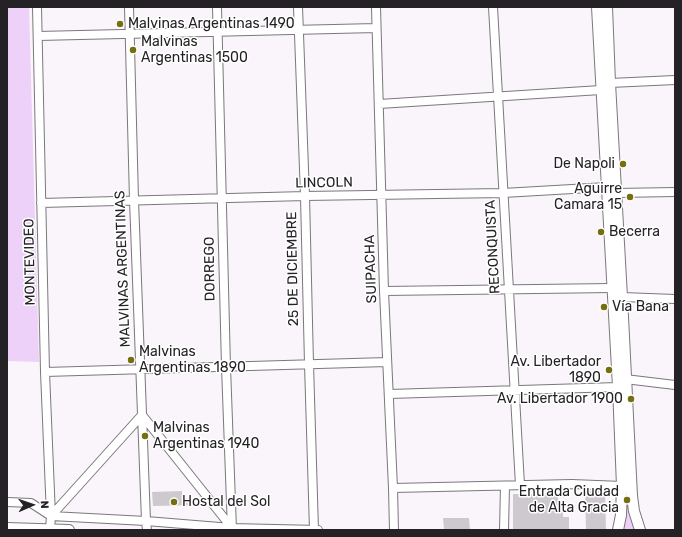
<!DOCTYPE html>
<html>
<head>
<meta charset="utf-8">
<style>
  body { margin:0 }
  #map { position:relative; width:682px; height:537px; overflow:hidden; background:#f9f5fa; font-family:Rubik,sans-serif }
  canvas { display:block }
  .frame { position:absolute; inset:0; border:8px solid #242224; pointer-events:none }
  .north { position:absolute; left:12px; top:485px; width:40px; height:40px; -webkit-text-stroke:3px #fff; paint-order:stroke; rotate:88deg; font-size:11px; font-weight:700; line-height:16px; text-align:center; color:#242224 }
  .north::after { content:''; display:block; margin:auto; width:14px; height:18px; background:#242224; clip-path:polygon(50% 0,100% 100%,50% 72%,0 100%) }
</style>
</head>
<body>
<div id="map">
<canvas width="682" height="537"></canvas>
<div class="frame"></div>
<div class="north">N</div>
</div>
<script>
const ctx = document.querySelector('canvas').getContext('2d');
ctx.lineJoin = 'round';
function paint(path, color) { ctx.fillStyle = color; ctx.fill(path, 'evenodd'); }
const poly = rows => new Path2D(rows.map(r => 'M' + r).join(''));
function stroke(path, color, width, dash) { ctx.strokeStyle = color; ctx.lineWidth = width; ctx.lineCap = dash ? 'butt' : 'round'; ctx.setLineDash(dash || []); ctx.stroke(path); }
function write(font, color, halo, rows, align = 'center') {
  ctx.font = font + ' Rubik,sans-serif'; ctx.lineWidth = 3; ctx.setLineDash([]); ctx.textBaseline = 'middle'; ctx.strokeStyle = halo; ctx.fillStyle = color; for (const [text, x, y, turn = 0] of rows) {
    ctx.save(); ctx.translate(x, y); ctx.rotate((+turn || 0) * Math.PI / 180); ctx.textAlign = isNaN(turn) ? turn : align; if (halo) ctx.strokeText(text, 0, 0); ctx.fillText(text, 0, 0); ctx.restore();
  }
}
paint(poly([
  [7,7,29,7,39,362,7,361],
  [625,497,630,497,637,530,622,530]
]), '#edd1f8');
paint(poly([
  [182,491,182,498,195,498,196,505,153,506,152,492],
  [585,491,605,491,606,530,586,530],
  [513,494,558,494,558,502,563,502,563,517,569,517,569,530,513,530],
  [443,518,469,518,470,530,444,530]
]), '#cdc9ce');
const minor = poly([
  [37,7,45,372,51,516,50,529],
  [129,7,134,200,146,521,147,530],
  [217,7,226,367,232,530],
  [298,7,305,196,309,364,314,530],
  [376,7,384,291,393,488,394,530],
  [493,7,520,485],
  [38,36,376,28],
  [610,83,675,80],
  [379,104,601,90],
  [41,203,305,196,503,193,607,187,616,193,675,192],
  [384,291,612,288],
  [622,297,675,299],
  [45,372,387,362],
  [389,394,618,387,625,379,675,385],
  [393,488,572,484,622,486],
  [7,502,31,503,51,516,146,521,232,528,318,530],
  [51,516,142,415,232,528],
  [504,530,505,486]
]);
const major = poly([
  [597,7,618,387,622,486,621,515,618,530],
  [607,7,610,83,622,297,632,496,634,511,640,530],
  [7,528,69,530]
]);
stroke(minor, '#7b787c', 10);
stroke(major, '#7b787c', 12);
stroke(minor, '#fff', 8);
stroke(major, '#fff', 10);
for (const [x, y, r, color] of [
  [120,24,4,"#756f10"],
  [133,50,4,"#756f10"],
  [623,164,4,"#756f10"],
  [630,197,4,"#756f10"],
  [601,232,4,"#756f10"],
  [604,307,4,"#756f10"],
  [131,360,4,"#756f10"],
  [609,370,4,"#756f10"],
  [631,399,4,"#756f10"],
  [145,436,4,"#756f10"],
  [627,500,4,"#756f10"],
  [174,502,4,"#756f10"]
]) { const dot = new Path2D(); dot.arc(x, y, r, 0, 2 * Math.PI); ctx.fillStyle = color; ctx.fill(dot); stroke(dot, '#fff', 1.5); }
write('14px', '#242224', '#fff', [
  ["Malvinas Argentinas 1490",128,24],
  ["Malvinas",141,42],
  ["Argentinas 1500",141,58],
  ["De Napoli",615,164,"right"],
  ["Aguirre",622,189,"right"],
  ["Camara 15",622,205,"right"],
  ["Becerra",609,232],
  ["Vía Bana",612,307],
  ["Malvinas",139,352],
  ["Argentinas 1890",139,368],
  ["Av. Libertador",601,362,"right"],
  ["1890",601,378,"right"],
  ["Av. Libertador 1900",623,399,"right"],
  ["Malvinas",153,428],
  ["Argentinas 1940",153,444],
  ["Entrada Ciudad",619,492,"right"],
  ["de Alta Gracia",619,508,"right"],
  ["Hostal del Sol",182,502]
], 'left');
write('14px', '#242224', '#fff', [
  ["LINCOLN",324,183,-1],
  ["RECONQUISTA",493,247,-93],
  ["MONTEVIDEO",30,262,-91],
  ["MALVINAS ARGENTINAS",123,269,-92],
  ["DORREGO",210,269,-91],
  ["25 DE DICIEMBRE",293,269,-91],
  ["SUIPACHA",371,269,-92]
]);
</script>
</body>
</html>
